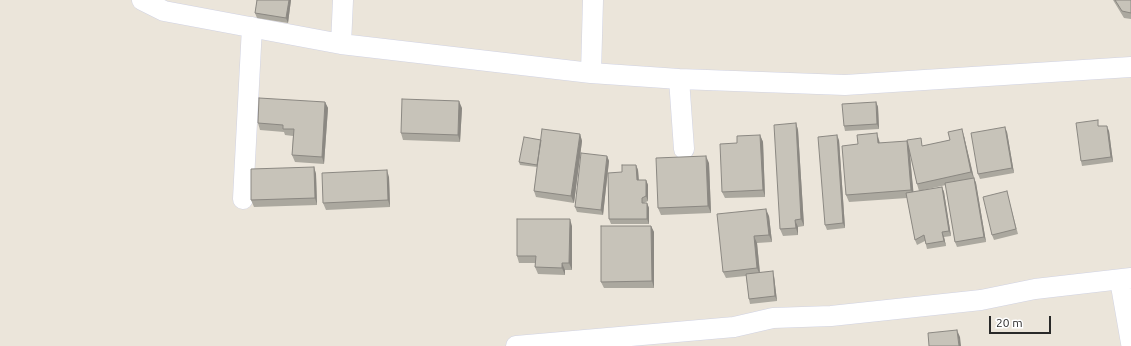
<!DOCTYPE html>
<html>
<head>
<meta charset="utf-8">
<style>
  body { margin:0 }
  #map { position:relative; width:1131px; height:346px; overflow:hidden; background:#ebe5da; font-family:Ubuntu,sans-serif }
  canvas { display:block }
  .scale { position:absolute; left:989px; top:316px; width:62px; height:18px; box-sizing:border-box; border:2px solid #292929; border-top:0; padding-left:5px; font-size:12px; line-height:14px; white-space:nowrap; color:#292929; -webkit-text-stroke:3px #fff; paint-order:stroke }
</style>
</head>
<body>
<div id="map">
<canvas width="1131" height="346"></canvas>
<div class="scale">20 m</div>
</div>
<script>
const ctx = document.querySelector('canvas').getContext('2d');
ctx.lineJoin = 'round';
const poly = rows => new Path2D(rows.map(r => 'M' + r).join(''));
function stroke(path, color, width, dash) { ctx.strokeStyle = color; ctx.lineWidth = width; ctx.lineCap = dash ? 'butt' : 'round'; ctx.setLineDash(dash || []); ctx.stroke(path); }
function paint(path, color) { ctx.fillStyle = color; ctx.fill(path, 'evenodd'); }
const minor = poly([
  [142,0,164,11,341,44,591,73,679,79,845,85,1131,67],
  [341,44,343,0],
  [591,73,593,0],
  [679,79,684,149],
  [243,199,252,27],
  [1120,280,1131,343],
  [516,346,734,327,773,318,831,316,981,300,1035,289,1131,278]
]);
stroke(minor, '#d0d2e2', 21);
stroke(minor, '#fff', 20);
paint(poly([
  [257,0,291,0,288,23,257,18,255,13],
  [1113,0,1131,0,1131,19,1124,18],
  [325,102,328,108,324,164,295,162,292,155,293,136,285,135,284,132,260,130,258,123],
  [876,102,878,107,879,129,845,131,844,126],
  [462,108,460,142,403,140,401,133],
  [796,123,798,130,804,226,798,227,798,235,783,236,780,229],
  [1100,126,1109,131,1113,162,1082,166,1081,161],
  [1007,132,1014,173,980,179,978,174],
  [580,134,582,141,574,203,536,197,534,191,537,167,520,165,519,162,541,140],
  [760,135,763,142,765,197,725,198,722,192,737,143],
  [964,136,974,178,976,183,986,242,957,247,955,242,946,185,919,191,917,184,910,152,913,192,942,187,944,192,951,236,944,237,946,246,927,249,925,241,917,245,915,240,907,198,849,202,846,195,858,144,879,140,880,143,923,146,950,140],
  [839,140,845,228,827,230,825,225],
  [607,156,609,161,603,215,577,212,575,207],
  [709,163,711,213,661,215,658,208],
  [636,165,638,170,639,180,646,180,648,185,648,201,644,203,647,203,649,208,649,224,611,224,609,219],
  [314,167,316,174,317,205,254,207,251,200],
  [389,177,390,207,326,210,323,203],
  [1008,196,1018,234,994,240,992,235],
  [769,216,772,242,757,243,760,272,774,276,777,301,750,304,749,299,746,276,726,278,723,272],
  [572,226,572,270,565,270,565,275,538,274,535,267,535,263,519,263,517,256],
  [651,226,654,232,654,288,604,288,601,282]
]), '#aba89f');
paint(poly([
  [289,0,291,0,288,23,286,18],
  [459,101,462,108,460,142,458,135],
  [325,102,328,108,324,164,322,157],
  [876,102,878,107,879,129,877,124],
  [796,123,798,130,804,226,801,219],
  [1107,126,1109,131,1113,162,1111,157],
  [1005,127,1007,132,1014,173,1012,168],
  [962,129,964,136,974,179,971,172],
  [877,133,879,140,880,150,878,143],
  [580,134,582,141,574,203,571,196],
  [760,135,763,142,765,197,763,190],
  [837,135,839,140,845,228,843,223],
  [907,141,909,147,914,197,911,190],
  [607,156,609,161,603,215,601,210],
  [706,156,709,163,711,213,708,206],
  [636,165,638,170,639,185,637,180],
  [314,167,316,174,317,205,315,198],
  [387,170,389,177,390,207,388,200],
  [974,178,976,183,986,242,984,237],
  [646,180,648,185,648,201,646,196],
  [942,187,944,192,951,236,949,231],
  [647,203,649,208,649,224,647,219],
  [766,209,769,216,772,242,769,235],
  [570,219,572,226,572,270,569,263],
  [795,220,798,227,798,235,796,228],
  [651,226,654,232,654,288,652,281],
  [942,232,944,237,946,246,944,241],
  [754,236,757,243,760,275,757,268],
  [562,263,565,270,565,275,562,268],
  [773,271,774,276,777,301,775,296],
  [957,330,960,337,961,346,959,346]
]), '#8b8882');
const building = poly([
  [257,0,289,0,286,18,255,13,257,0],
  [1115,0,1131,0,1131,13,1122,11,1115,0],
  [259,98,325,102,322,157,292,155,294,129,283,129,283,125,258,123,259,98],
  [402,99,459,101,458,135,401,133,402,99],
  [876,102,877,124,844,126,842,104,876,102],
  [1098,120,1098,126,1107,126,1111,157,1081,161,1076,123,1098,120],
  [796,123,801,219,795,220,796,228,780,229,774,125,796,123],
  [1005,127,1012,168,978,174,971,133,1005,127],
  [542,129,580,134,571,196,534,191,542,129],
  [962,129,971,172,917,184,907,140,921,138,922,146,950,140,948,132,962,129],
  [877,133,878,143,907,141,911,190,846,195,842,146,858,144,857,135,877,133],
  [760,135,763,190,722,192,720,144,737,143,737,136,760,135],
  [837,135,843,223,825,225,818,137,837,135],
  [524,137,541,140,537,165,519,162,524,137],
  [581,153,607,156,601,210,575,207,581,153],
  [706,156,708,206,658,208,656,158,706,156],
  [622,165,636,165,637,180,646,180,646,196,642,198,642,203,647,203,647,219,609,219,608,173,622,172,622,165],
  [314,167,315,198,251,200,251,169,314,167],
  [387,170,388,200,323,203,322,173,387,170],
  [974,178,984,237,955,242,945,183,974,178],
  [942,187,949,231,942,232,944,241,926,244,924,235,915,240,906,193,942,187],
  [1007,191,1016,229,992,235,983,197,1007,191],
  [766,209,769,235,754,236,757,268,723,272,717,214,766,209],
  [517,219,570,219,569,263,562,263,562,268,535,267,536,256,517,256,517,219],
  [601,226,651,226,652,281,601,282,601,226],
  [773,271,775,296,749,299,746,274,773,271],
  [957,330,959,346,929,346,928,333,957,330]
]);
paint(building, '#c7c3b9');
stroke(building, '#8b8882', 1);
</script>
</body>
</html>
